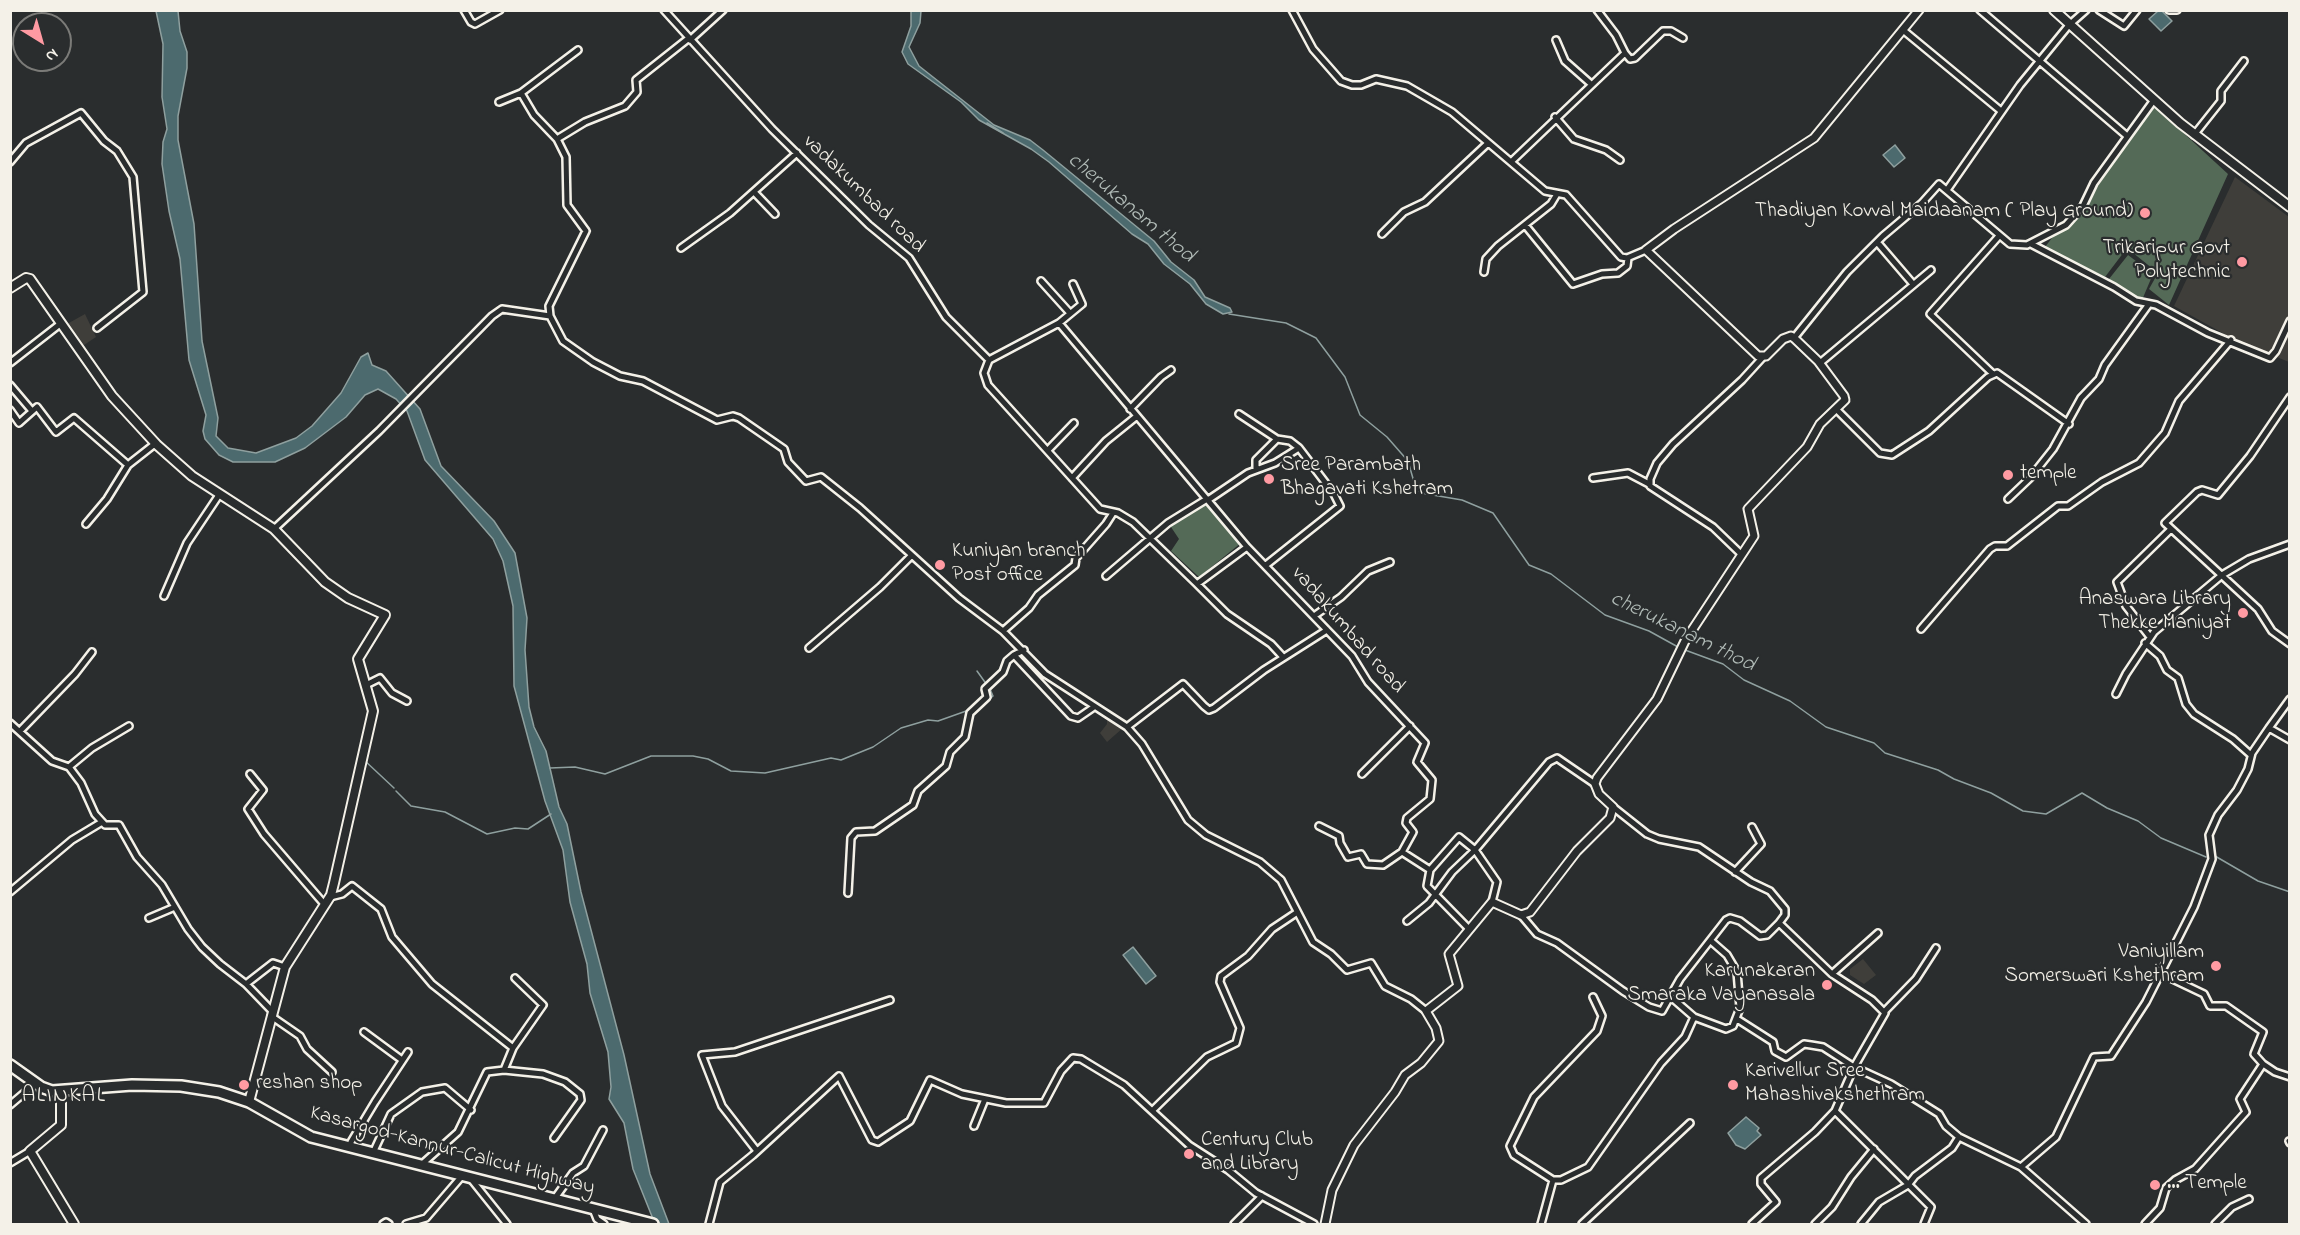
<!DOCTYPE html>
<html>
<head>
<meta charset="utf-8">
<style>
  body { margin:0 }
  #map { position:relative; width:2300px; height:1235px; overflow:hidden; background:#2a2d2e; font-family:"Indie Flower",sans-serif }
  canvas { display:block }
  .frame { position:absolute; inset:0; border:12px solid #f4f1e8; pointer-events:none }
  .north { position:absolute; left:12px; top:12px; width:60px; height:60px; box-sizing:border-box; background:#2a2d2e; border:2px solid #7b7b78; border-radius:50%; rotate:143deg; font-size:16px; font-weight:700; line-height:24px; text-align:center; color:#f4f1e8 }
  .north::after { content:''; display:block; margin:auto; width:21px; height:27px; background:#ff9aa2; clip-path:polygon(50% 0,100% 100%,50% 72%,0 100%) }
</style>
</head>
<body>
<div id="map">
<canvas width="2300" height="1235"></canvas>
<div class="frame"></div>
<div class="north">N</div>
</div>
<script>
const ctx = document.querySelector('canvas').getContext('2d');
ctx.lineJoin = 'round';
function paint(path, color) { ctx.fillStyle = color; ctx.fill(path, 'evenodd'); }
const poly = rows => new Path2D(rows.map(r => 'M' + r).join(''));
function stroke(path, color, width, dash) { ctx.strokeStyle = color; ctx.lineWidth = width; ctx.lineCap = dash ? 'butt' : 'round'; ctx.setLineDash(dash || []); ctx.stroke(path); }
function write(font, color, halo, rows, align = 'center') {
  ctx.font = font + ' "Indie Flower",sans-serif'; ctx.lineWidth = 4.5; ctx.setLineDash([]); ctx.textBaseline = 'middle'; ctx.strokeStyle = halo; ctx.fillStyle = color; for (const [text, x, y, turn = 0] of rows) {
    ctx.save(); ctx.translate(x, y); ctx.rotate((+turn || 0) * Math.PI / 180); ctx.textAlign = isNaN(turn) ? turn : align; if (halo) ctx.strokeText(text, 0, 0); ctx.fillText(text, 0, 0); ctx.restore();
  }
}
paint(poly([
  [2235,177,2289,217,2289,362,2237,341,2174,306],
  [85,314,96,337,81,347,67,324],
  [1107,716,1124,727,1107,742,1100,733,1107,724],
  [1863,959,1876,975,1864,984,1850,975,1850,969]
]), '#3f3e3a');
paint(poly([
  [2153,105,2228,174,2169,305,2149,289,2158,273,2127,248,2105,277,2045,247,2055,234,2072,222,2087,205,2112,162],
  [2128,255,2153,274,2142,300,2109,279],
  [1206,502,1241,543,1199,577,1171,551,1179,539,1169,524]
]), '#546a57');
const water = poly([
  [156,11,178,11,180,31,187,52,187,68,178,116,178,140,194,224,202,341,218,418,216,436,228,448,256,453,296,438,312,426,341,393,361,357,368,353,372,365,386,371,420,409,441,466,494,521,515,553,527,618,525,650,529,707,534,727,546,751,559,807,567,824,581,892,624,1055,650,1174,669,1224,655,1224,633,1169,624,1123,609,1099,611,1087,608,1052,590,993,587,964,570,902,563,850,545,801,514,686,513,606,503,561,493,539,425,460,407,411,396,399,378,389,365,395,346,417,305,448,275,462,233,462,219,455,205,439,203,431,206,415,189,360,180,259,169,211,162,164,163,142,167,129,162,97,163,44,156,11],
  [911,11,921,11,920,23,909,47,919,66,994,125,1030,140,1043,150,1154,241,1171,262,1194,280,1205,297,1230,308,1232,312,1223,314,1206,304,1190,284,1164,264,1148,244,1132,234,1049,162,1031,149,979,120,961,102,908,64,902,52,911,26,911,11],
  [2158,11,2162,11,2172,21,2161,31,2149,19,2158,11],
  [1895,145,1905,158,1894,167,1883,155,1895,145],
  [1133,947,1156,976,1146,984,1123,955,1133,947],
  [1746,1117,1759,1128,1757,1131,1761,1135,1745,1149,1736,1145,1728,1133,1746,1117]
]);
paint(water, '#4c6a6e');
stroke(water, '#8fa09f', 1.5);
stroke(poly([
  [987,123,1003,133],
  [1229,314,1286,323,1316,338,1345,377,1360,415,1387,437,1408,461,1416,489,1421,493,1462,500,1493,513,1529,565,1551,574,1605,615,1649,631,1678,647],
  [1685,650,1723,664,1744,680,1790,701,1826,727,1874,743,1885,753,1938,770,1954,779,1991,793,2023,811,2046,814,2082,793,2107,808,2138,821,2161,838,2206,857],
  [977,671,987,685],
  [985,703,993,696,990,689],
  [364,760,394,788],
  [550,768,575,767,605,774,651,756,693,756,708,759,731,771,765,773,831,758,841,760,873,747,901,728,928,720,938,721,969,710],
  [396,791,411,806,445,812,487,834,515,828,528,829,551,814],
  [2215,856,2258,881,2290,892]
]), '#8fa09f', 1.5);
const minor = poly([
  [464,10,471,22,475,24,500,10],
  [664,10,772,129,869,225,909,258,946,317,989,360,984,373,988,385,1100,509,1118,513,1133,522,1197,584,1247,547,1352,656,1368,682,1425,743,1417,762,1432,780,1430,799,1407,818,1406,823,1413,832,1402,852,1430,870,1427,886,1469,929],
  [1292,10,1313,49,1341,81,1352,85,1361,85,1376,79,1407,86,1452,112,1545,191,1566,195,1621,257,1627,258,1646,250],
  [1980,10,2127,136],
  [2099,10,2124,26,2137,10],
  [2169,10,2177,10],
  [1903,30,2001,111],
  [689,38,636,80,637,92,625,106,585,122,557,139,566,157,567,205,586,231,549,306,550,316,563,341,593,362,620,376,643,381,717,420,733,416,739,418,784,449,788,462,806,481,821,477,860,508,959,598,1003,631,1045,674,1127,727,1142,744,1188,820,1206,835,1260,862,1281,880,1313,942,1331,954,1347,970,1371,963,1385,986,1411,999,1426,1011],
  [690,40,723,10],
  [1556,40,1565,61,1591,84],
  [1625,53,1630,59,1635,58,1663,31,1671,31,1683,38],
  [521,93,578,50],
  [499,102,521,93,534,115,557,139],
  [1555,117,1574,139,1606,150,1620,160],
  [2194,135,2221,101,2221,91,2244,61],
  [1512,161,1625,53,1616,35,1597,10],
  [10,162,26,143,81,113,104,141,117,151,133,177,143,292,97,328],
  [1947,190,2020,85,2069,25,2086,10],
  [754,192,775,214],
  [1525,225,1573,284,1602,274,1618,273,1627,266,1628,258],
  [1382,234,1404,212,1425,202,1488,143],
  [1877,242,1913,284],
  [2031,244,2114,287,2136,301,2156,305,2208,333,2270,358,2276,351,2290,321],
  [681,248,730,213,797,153],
  [1484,272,1486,259,1498,246,1551,204,1557,194],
  [1041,281,1069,312],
  [1059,323,1082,304,1073,284],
  [1794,338,1847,272,1883,236,1922,203,1939,184,2010,244,2027,245,2066,225,2083,206,2094,183,2154,100],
  [989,360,1059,323,1247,547],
  [10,363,60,324],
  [1820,363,1931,270],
  [1993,374,1930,314,1999,236],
  [10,385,32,411],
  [2290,397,2250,456,2218,495,2202,490,2197,492,2165,523,2258,609,2272,631,2290,644],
  [1130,409,1161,377,1171,370],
  [10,410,19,423,37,407,56,432,74,418,128,465,156,443],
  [1837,410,1880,453,1892,455,1929,431,1988,377,1997,373,2069,424],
  [1239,414,1277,439],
  [1048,450,1074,423],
  [1256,469,1256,460,1277,439,1290,441,1299,448],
  [1072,478,1106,441,1137,416],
  [1593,478,1628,473,1649,484],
  [2008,499,2030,478,2053,449,2081,398,2099,379,2105,365,2149,304],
  [1208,500,1248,473,1275,463,1299,448,1334,494,1340,506,1266,565],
  [86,524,107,499,128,465],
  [274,529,379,431,492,316,502,309,550,316],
  [1741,554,1713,527,1650,486,1650,479,1657,463,1673,444,1742,380,1763,357],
  [1106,576,1168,523,1207,499],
  [1197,584,1227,614,1271,644,1283,657],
  [164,596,187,543,219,495],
  [1314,616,1341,597,1368,571,1390,562],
  [1921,629,1990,549,1995,546,2007,546,2058,506,2068,506,2102,482,2139,463,2165,433,2179,401,2231,340],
  [1003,631,1029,608,1038,595,1075,565,1076,558,1106,524,1113,513],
  [2150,637,2126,606,2117,582,2171,529],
  [2145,643,2160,656,2167,670,2178,678,2186,704,2194,714,2233,739,2251,755],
  [809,648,880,587,911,556],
  [1024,650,1014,655,1071,716,1078,718,1094,707],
  [366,685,380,678,392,693,407,701],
  [2116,694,2126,674,2154,632,2222,575,2249,559,2290,544],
  [10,723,52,761,69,767,92,748,129,726],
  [1127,727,1183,684,1204,706,1209,710,1214,708,1264,670,1327,630],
  [2269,728,2290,699],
  [20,731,75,674,92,652],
  [69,767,81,783,95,814,105,825,119,825,137,857,162,885,188,929,202,947,220,964,246,984,273,963,285,967],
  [250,774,263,790,248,809,264,834,325,905],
  [1362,774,1410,726],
  [1613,807,1647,834,1659,839,1699,847,1751,882,1770,891,1785,909,1785,915,1779,923,1832,974,1872,1000,1885,1013,1854,1067,1891,1084,1939,1114,1946,1126,1959,1137,2021,1167],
  [1319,826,1339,836,1340,843,1348,857,1361,854,1367,864,1383,865,1402,852],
  [1430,870,1459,837,1475,850,1497,882,1492,902],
  [1735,872,1761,844,1752,827],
  [10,892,72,840,102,822],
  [848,893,851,838,856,832,875,831,913,805,918,791,946,766,950,752,965,737,970,713,987,697,985,689,1003,672,1007,661,1014,655],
  [330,897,342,894,352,886,381,909,392,937,432,984,513,1048,504,1070,487,1072,458,1132,421,1165],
  [1521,915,1537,934,1557,943,1623,991,1649,1007,1662,1011,1680,979,1726,920,1730,918,1740,921,1760,936,1767,935,1779,923],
  [149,918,175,907],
  [1407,921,1429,903,1452,872,1475,850,1549,762,1557,758,1595,784],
  [1832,974,1878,933],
  [246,984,272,1011],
  [1671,997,1694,1017,1726,1029,1733,1026,1740,1008,1737,972,1727,955,1711,941],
  [1884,1012,1916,979,1936,948],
  [271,1016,300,1036,307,1049,332,1072],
  [1737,1019,1773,1042,1775,1051,1786,1057,1804,1044,1811,1045,1823,1047,1854,1067,1835,1111,1815,1132,1761,1178,1761,1184,1776,1202,1752,1224],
  [364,1032,402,1060],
  [513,1048,543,1005,515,978],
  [2263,1064,2275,1072,2290,1077],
  [504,1070,543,1074,565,1082,580,1094,581,1100,554,1138],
  [10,1105,36,1083],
  [1153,1110,1207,1057,1236,1043,1240,1028,1220,982,1221,976,1248,956,1272,929,1296,913],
  [1835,1111,1931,1207,1924,1224],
  [974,1126,985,1099],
  [2289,1141,2290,1143],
  [351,1148,351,1142,375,1102,408,1052],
  [757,1151,722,1106,702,1055,735,1052,890,1000],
  [373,1153,391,1114,422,1092,445,1088,471,1110],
  [10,1163,30,1151],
  [471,1179,507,1224],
  [1553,1180,1514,1155,1510,1146,1534,1097,1597,1031,1602,1016,1593,997],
  [555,1198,573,1173,584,1166,603,1130],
  [593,1209,597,1219,604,1224],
  [383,1224,386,1222,389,1224],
  [406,1224,426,1218,462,1176],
  [709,1224,720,1182,753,1155,839,1076,872,1140,878,1142,910,1121,930,1080,962,1094,1006,1103,1044,1103,1061,1071,1073,1058,1081,1059,1124,1085,1189,1145,1228,1170,1256,1193,1314,1224],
  [1234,1224,1262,1196],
  [1541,1224,1553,1180,1561,1180,1588,1167,1661,1063,1685,1037,1694,1017],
  [1582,1224,1690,1123],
  [1815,1224,1832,1207,1851,1177,1874,1149],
  [1861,1224,1879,1202,1908,1185,1915,1176,1952,1148,1959,1137],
  [2086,1224,2021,1167,2056,1137,2094,1057,2111,1056,2146,1002,2194,907,2212,859,2209,835,2218,815,2237,790,2248,769,2252,753,2269,728,2290,740],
  [2145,1224,2160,1208,2166,1188,2175,1180,2195,1169,2246,1112,2240,1099,2263,1064,2254,1054,2263,1032,2226,1006,2210,1006,2204,994,2162,974],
  [2215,1224,2232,1207,2249,1199]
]);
const tertiary = poly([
  [1325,1224,1332,1190,1354,1145,1395,1092,1405,1075,1421,1063,1439,1041,1436,1028,1426,1011,1458,986,1449,954,1492,902,1521,915,1530,912,1577,851,1610,818,1613,807,1599,794,1595,784,1597,778,1657,699,1685,641,1754,536,1748,509,1807,447,1820,424,1845,400,1844,396,1818,361,1794,338,1791,336,1783,339,1766,356,1758,356,1646,250,1674,229,1814,138,1919,10]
]);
const secondary = poly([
  [2054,10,2180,123,2290,207],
  [10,288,26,278,30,279,112,396,157,445,192,476,274,529,325,582,348,598,385,615,358,659,373,711,334,883,331,895,285,967,249,1102],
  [61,1091,61,1125,30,1151,74,1224]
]);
const trunk = poly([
  [10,1065,41,1087,52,1091,132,1085,181,1086,219,1092,249,1102,311,1137,653,1224]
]);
stroke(minor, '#f4f1e8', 10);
stroke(tertiary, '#f4f1e8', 11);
stroke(secondary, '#f4f1e8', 12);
stroke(trunk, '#f4f1e8', 14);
stroke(minor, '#2a2d2e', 5);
stroke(tertiary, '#2a2d2e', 7);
stroke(secondary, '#2a2d2e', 8);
stroke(trunk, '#2a2d2e', 9);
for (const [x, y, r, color] of [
  [2145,213,6,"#ff9aa2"],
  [2242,262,6,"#ff9aa2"],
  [2008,475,6,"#ff9aa2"],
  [1269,479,6,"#ff9aa2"],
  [940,565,6,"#ff9aa2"],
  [2243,613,6,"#ff9aa2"],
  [2216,966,6,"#ff9aa2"],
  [1827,985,6,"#ff9aa2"],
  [244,1085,6,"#ff9aa2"],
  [1733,1085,6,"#ff9aa2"],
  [1189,1154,6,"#ff9aa2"],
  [2155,1185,6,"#ff9aa2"]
]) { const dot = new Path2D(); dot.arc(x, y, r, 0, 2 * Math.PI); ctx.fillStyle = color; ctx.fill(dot); stroke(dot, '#2a2d2e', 2); }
write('21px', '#f4f1e8', '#2a2d2e', [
  ["vadakumbad road",863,195,44],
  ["vadakumbad road",1347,631,49],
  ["Kasargod-Kannur-Calicut Highway",452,1152,15]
]);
write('21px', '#f4f1e8', '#2a2d2e', [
  ["Thadiyan Kovval Maidaanam ( Play Ground)",2133,213,"right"],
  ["Trikaripur Govt",2230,250,"right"],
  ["Polytechnic",2230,274,"right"],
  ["Sree Parambath",1281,467],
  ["Bhagavati Kshetram",1281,491],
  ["temple",2020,475],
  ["Kuniyan branch",952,553],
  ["Post office",952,577],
  ["Anaswara Library",2231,601,"right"],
  ["Thekke Maniyat",2231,625,"right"],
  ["Vaniyillam",2204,954,"right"],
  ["Somerswari Kshethram",2204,978,"right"],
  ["Karunakaran",1815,973,"right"],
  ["Smaraka Vayanasala",1815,997,"right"],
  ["Karivellur Sree",1745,1073],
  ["Mahashivakshethram",1745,1097],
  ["reshan shop",256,1085],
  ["Century Club",1201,1142],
  ["and Library",1201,1166],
  ["... Temple",2167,1185]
], 'left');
write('italic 22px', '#b1bbb7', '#2a2d2e', [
  ["cherukanam thod",1130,209,40],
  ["cherukanam thod",1682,633,26]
]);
ctx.letterSpacing = '1.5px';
write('22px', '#f4f1e8', '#2a2d2e', [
  ["ALINKAL",64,1097]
]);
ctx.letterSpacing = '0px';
</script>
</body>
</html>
